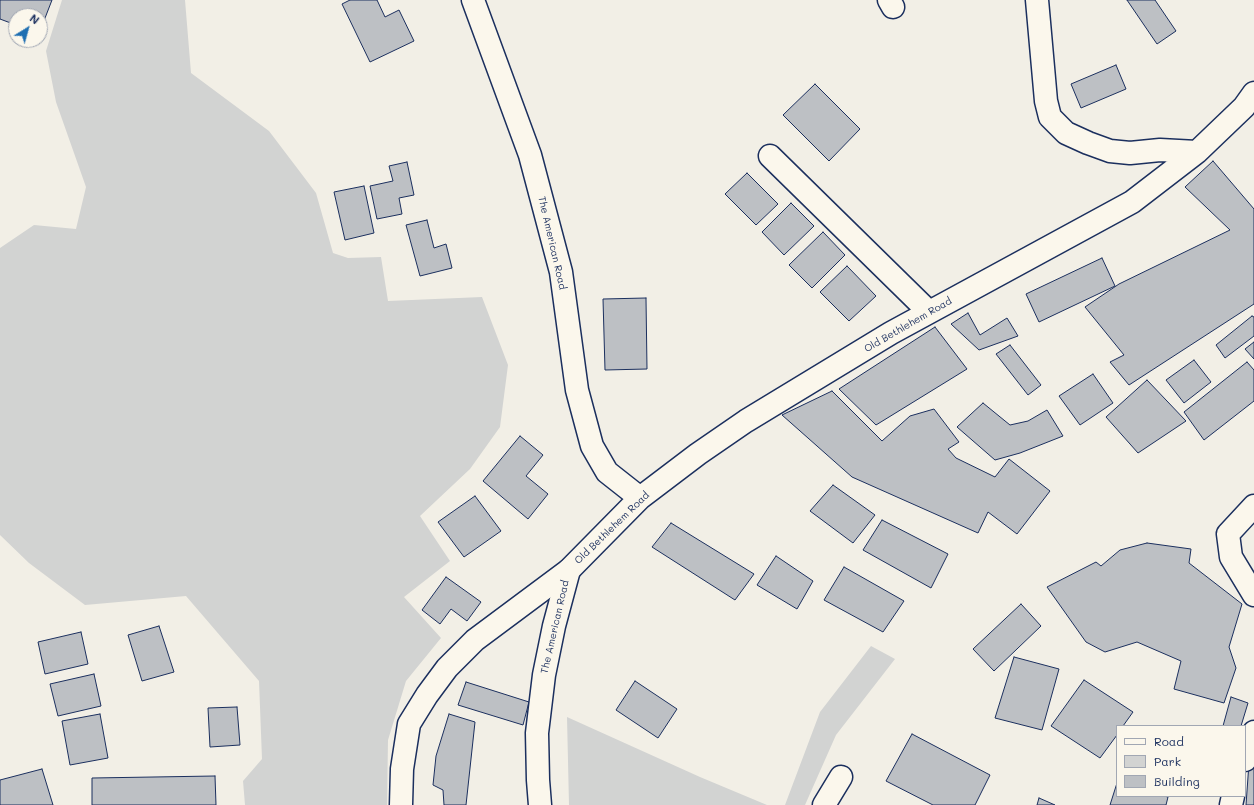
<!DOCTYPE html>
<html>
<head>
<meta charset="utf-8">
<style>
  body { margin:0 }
  #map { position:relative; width:1254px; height:805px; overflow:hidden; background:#f2efe6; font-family:Mali,sans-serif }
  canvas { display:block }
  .legend { position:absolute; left:1116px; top:725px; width:130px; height:72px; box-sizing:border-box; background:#fbf7ec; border:1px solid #a1a7b3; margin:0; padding:5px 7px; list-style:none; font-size:12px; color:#1b2f5e }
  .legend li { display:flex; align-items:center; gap:8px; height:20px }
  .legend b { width:20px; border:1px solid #a1a7b3 }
  .north { position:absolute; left:8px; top:8px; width:40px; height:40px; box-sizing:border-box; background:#fbf7ec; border:1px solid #a1a7b3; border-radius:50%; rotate:37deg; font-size:11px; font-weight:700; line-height:16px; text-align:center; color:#1b2f5e }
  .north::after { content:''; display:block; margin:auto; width:14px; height:18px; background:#1f6fb2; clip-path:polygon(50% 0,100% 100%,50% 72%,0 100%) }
</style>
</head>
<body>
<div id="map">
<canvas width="1254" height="805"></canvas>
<ul class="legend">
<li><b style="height:5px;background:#fbf7ec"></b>Road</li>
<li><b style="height:11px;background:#d2d3d2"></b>Park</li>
<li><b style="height:11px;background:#bdc0c4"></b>Building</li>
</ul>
<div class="north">N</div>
</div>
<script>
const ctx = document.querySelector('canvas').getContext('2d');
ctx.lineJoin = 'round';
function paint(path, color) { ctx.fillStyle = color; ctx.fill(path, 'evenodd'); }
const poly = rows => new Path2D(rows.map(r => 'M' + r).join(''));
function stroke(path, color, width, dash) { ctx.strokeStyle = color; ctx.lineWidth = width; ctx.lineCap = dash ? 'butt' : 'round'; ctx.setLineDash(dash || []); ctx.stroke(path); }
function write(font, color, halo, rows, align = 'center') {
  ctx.font = font + ' Mali,sans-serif'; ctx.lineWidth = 3.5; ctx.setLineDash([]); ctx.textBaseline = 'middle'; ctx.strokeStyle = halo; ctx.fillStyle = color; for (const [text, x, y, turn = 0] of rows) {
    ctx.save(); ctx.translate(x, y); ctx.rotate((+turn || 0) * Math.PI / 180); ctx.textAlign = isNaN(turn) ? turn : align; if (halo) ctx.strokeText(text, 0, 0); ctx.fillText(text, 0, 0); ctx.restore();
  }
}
paint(poly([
  [62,0,185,0,191,73,269,131,316,193,333,253,348,258,381,257,388,301,482,297,508,365,500,427,470,469,420,516,450,561,404,597,441,638,406,681,388,740,387,805,245,805,243,781,262,759,259,681,186,596,85,605,29,563,0,535,0,248,34,225,76,229,86,187,56,102,46,51],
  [871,646,895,659,836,735,805,805,785,805,820,712],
  [567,717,700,777,767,805,569,805]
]), '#d2d3d2');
const building = poly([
  [0,0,52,0,40,31,40,16,16,16,16,25,0,19,0,0],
  [350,0,377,0,385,17,399,10,414,41,370,62,342,4,350,0],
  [1127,0,1155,0,1176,31,1157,44,1127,0],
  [1116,65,1126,89,1081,108,1071,84,1116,65],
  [815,84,860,129,829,161,783,115,815,84],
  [1213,161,1254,209,1254,304,1129,385,1110,362,1124,355,1085,307,1119,284,1230,230,1185,187,1213,161],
  [407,162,414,195,399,198,402,214,377,219,370,186,393,181,389,166,407,162],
  [747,173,778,204,756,225,725,194,747,173],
  [364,186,374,233,345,240,334,192,364,186],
  [791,203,814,226,784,255,762,232,791,203],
  [427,220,434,248,446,244,452,268,420,276,406,225,427,220],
  [823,232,845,255,812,288,789,265,823,232],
  [1102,258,1115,286,1039,322,1026,294,1102,258],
  [847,266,876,296,849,321,820,292,847,266],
  [646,298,647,369,605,370,603,299,646,298],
  [968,313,980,335,1007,318,1018,336,979,350,951,324,968,313],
  [1252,316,1254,317,1254,336,1225,358,1216,345,1252,316],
  [935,327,967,369,876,425,839,389,935,327],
  [1254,342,1254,359,1245,349,1254,342],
  [1010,345,1041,385,1028,395,996,354,1010,345],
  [1194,360,1211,382,1184,403,1166,380,1194,360],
  [1247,362,1254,370,1254,401,1204,440,1184,412,1247,362],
  [1093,374,1113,403,1080,425,1059,396,1093,374],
  [1147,380,1186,421,1138,453,1106,417,1147,380],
  [832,391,882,441,910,416,934,409,959,442,948,449,956,458,995,477,1009,459,1050,491,1017,534,988,512,978,533,852,477,782,415,832,391],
  [983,403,1010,425,1028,421,1047,410,1063,436,1020,453,995,460,957,427,983,403],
  [520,436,543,455,526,476,548,494,528,519,483,481,520,436],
  [833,485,875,515,853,543,810,511,833,485],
  [475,496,501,531,464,557,438,522,475,496],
  [882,520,948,554,931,588,863,550,882,520],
  [671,523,754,574,735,600,652,547,671,523],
  [1147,543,1191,549,1189,563,1242,604,1229,647,1236,668,1224,703,1174,689,1181,661,1137,642,1105,652,1086,642,1047,587,1096,562,1101,566,1120,550,1147,543],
  [776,556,813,581,797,609,757,585,776,556],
  [844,567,904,601,883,632,824,600,844,567],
  [446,577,481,602,467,621,451,609,440,624,422,610,446,577],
  [1021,604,1041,626,994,671,973,649,1021,604],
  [159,626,174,672,142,681,128,635,159,626],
  [81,632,88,664,45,674,38,642,81,632],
  [1014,657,1059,669,1042,730,995,718,1014,657],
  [94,674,101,706,58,716,50,684,94,674],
  [1084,680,1133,712,1123,726,1117,726,1117,735,1100,758,1051,726,1084,680],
  [635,681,677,709,658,738,616,710,635,681],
  [466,682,529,702,523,725,458,705,466,682],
  [1231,697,1248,703,1241,726,1223,726,1231,697],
  [237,707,240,745,210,747,208,708,237,707],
  [100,714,108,758,70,765,62,721,100,714],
  [449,714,475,722,466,805,444,805,443,790,433,785,436,756,449,714],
  [912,734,990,775,975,805,933,805,886,781,912,734],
  [1249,763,1254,764,1254,805,1246,805,1249,763],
  [42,769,53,805,0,805,0,780,42,769],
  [215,776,216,805,92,805,92,778,215,776],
  [1117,783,1117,796,1164,796,1168,797,1166,805,1110,805,1117,783],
  [1039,798,1055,805,1037,805,1039,798]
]);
paint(building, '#bdc0c4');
stroke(building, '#1b2f5e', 1);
const minor = poly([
  [473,0,530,155,561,272,577,390,592,446,607,472,640,498],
  [889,0,893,7],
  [1037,0,1046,101,1050,117,1066,133,1088,143,1110,151,1130,153,1160,150,1197,152],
  [770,156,929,312],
  [1254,506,1228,534,1231,557,1254,595],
  [1245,760,1254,732],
  [401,805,402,769,409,724,427,695,447,668,475,640,569,570,640,498,698,454,746,421,891,333,1132,202,1197,152,1244,107,1254,93],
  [824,805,841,777],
  [1231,805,1233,796]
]);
const major = poly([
  [540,805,538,780,537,733,544,675,554,626,569,570]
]);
stroke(minor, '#1b2f5e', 25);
stroke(major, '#1b2f5e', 25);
stroke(minor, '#fbf7ec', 22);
stroke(major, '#fbf7ec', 22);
write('10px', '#1b2f5e', '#fbf7ec', [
  ["The American Road",552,243,77],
  ["Old Bethlehem Road",908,325,-30],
  ["Old Bethlehem Road",612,528,-44],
  ["The American Road",555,627,-77]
]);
</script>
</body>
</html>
